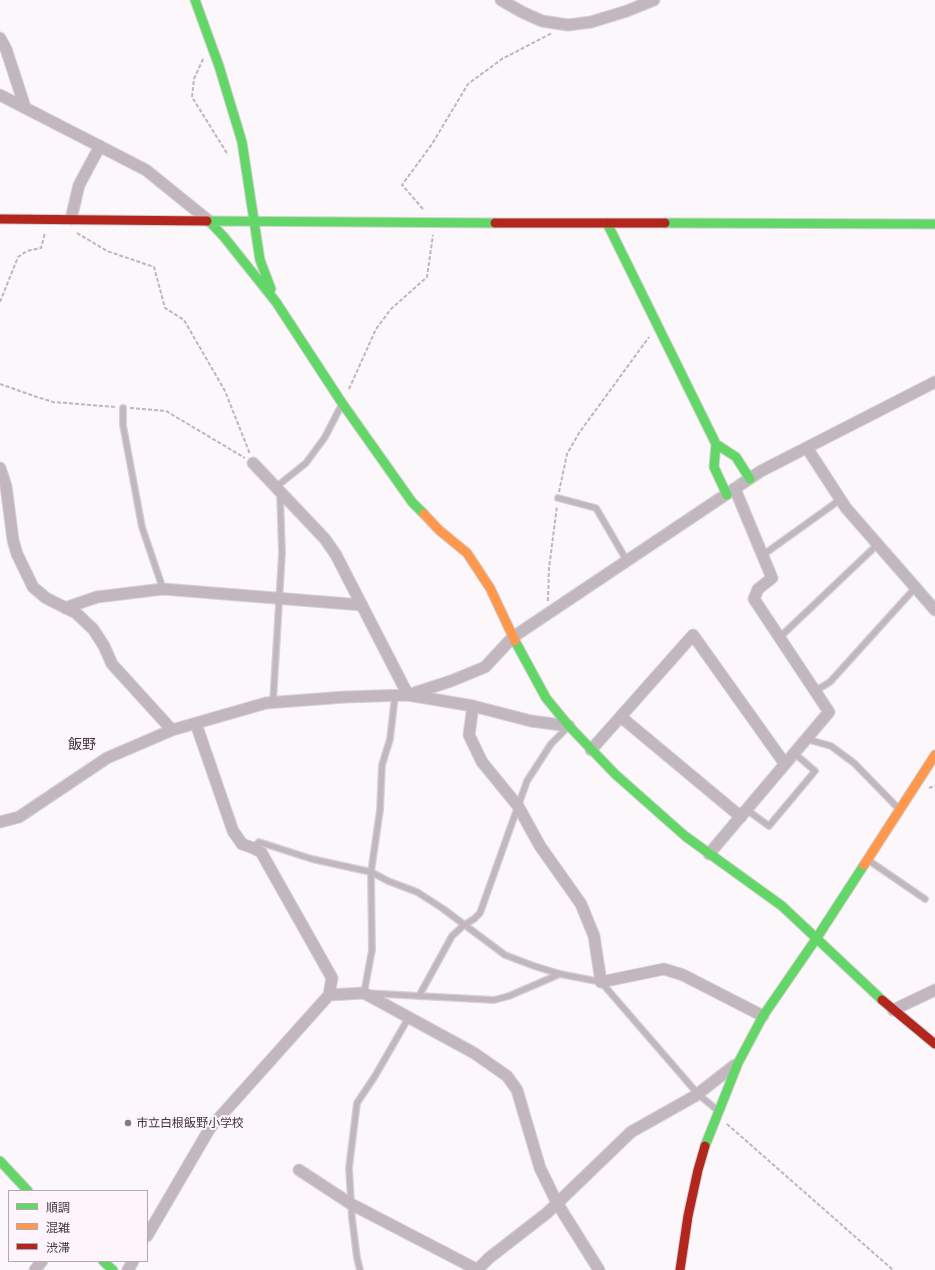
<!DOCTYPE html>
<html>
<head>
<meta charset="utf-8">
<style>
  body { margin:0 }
  #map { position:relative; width:935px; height:1270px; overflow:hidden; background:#fbf7fa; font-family:Barlow,"Noto Sans JP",sans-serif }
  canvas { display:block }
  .legend { position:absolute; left:8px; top:1190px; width:140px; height:72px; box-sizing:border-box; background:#fdf5fb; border:1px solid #b1a9af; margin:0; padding:5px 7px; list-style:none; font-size:12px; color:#40383e }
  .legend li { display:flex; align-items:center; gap:8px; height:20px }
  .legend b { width:20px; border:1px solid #b1a9af }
</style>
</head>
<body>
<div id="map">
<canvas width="935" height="1270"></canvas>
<ul class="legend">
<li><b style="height:5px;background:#63d668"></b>順調</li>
<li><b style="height:5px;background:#ff974d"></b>混雑</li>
<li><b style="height:5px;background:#b3261e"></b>渋滞</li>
</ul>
</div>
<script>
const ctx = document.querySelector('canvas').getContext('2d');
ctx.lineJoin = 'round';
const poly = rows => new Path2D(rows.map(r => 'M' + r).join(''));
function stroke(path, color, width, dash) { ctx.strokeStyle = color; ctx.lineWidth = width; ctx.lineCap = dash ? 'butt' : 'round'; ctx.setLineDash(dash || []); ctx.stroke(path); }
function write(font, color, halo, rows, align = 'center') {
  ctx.font = font + ' Barlow,"Noto Sans JP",sans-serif'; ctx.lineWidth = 4; ctx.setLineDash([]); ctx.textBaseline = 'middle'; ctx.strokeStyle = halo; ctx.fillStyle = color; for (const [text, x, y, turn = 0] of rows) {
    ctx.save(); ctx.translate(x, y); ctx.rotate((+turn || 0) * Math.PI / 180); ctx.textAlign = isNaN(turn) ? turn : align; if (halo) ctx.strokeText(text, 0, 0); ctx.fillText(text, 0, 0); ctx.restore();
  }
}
const lane = poly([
  [123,408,123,425,142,527,163,589],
  [276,487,306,463,325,437,341,406],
  [558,498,596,508,627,561],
  [763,555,841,499],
  [779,638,878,544],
  [815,691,830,682,915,588],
  [395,696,390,739,382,765,380,810,371,872,372,950,364,993,494,1000,509,996,560,974],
  [273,702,282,553,280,493],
  [806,739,831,746,854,763,898,808],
  [747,810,769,826,815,771,794,753],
  [253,848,259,842,312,859,371,872,388,881,417,892,442,908,505,955,534,966,560,974,601,982,698,1094,717,1110],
  [868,860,925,899],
  [419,996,452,936,464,925,474,919,480,913,527,781,551,744,569,726],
  [360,1270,357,1258,352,1218,349,1168,357,1103,375,1076,409,1017]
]);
const street = poly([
  [501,0,522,12,542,21,568,25,591,22,627,11,654,0],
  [0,38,6,49,25,107],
  [0,95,146,170,209,221],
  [71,219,79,185,100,146],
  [807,448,846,508,935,610],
  [253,463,325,539,336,555,408,695,473,706,531,721,569,726],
  [0,468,6,486,13,540,17,554,33,587,46,598,76,613,93,629,104,646,112,664,172,730],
  [65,608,97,597,163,589,362,605],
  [473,706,469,735,482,762,518,806,540,846,581,904,594,936,601,982,664,969,683,975,763,1016],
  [621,717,741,817],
  [591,750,693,635,785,764],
  [0,822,19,817,107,758,172,730,266,703,345,697,408,695,451,681,485,667,513,637,761,471,935,382],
  [709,854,829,712,754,599,758,589,772,578,735,489],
  [329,995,364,993,474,1053,507,1076,517,1090,540,1168,557,1203,599,1270],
  [893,1010,935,990],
  [299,1170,351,1204,478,1270],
  [147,1236,210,1128,329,995,332,978,261,852,253,848,242,844,233,831,196,724],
  [35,1270,42,1261],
  [128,1270,133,1261],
  [477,1270,489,1258,547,1213,631,1132,695,1096,735,1065]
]);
const fast = poly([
  [195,0,219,66,242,142,260,260,271,289],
  [207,221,495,223],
  [209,221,224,237,276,302,342,403,412,502,424,514],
  [607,223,716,444,714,467,727,495],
  [665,223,935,224],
  [716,444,736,457,750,479],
  [515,641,546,698,569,726,615,774,685,836,782,906,882,1000],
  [705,1146,738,1063,763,1016,816,939,864,865],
  [0,1161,28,1191],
  [103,1261,113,1270]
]);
const slow = poly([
  [424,514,439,530,467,553,490,588,515,641],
  [864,865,935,755]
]);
const jam = poly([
  [0,219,207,221],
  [495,223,665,223],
  [882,1000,935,1044],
  [680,1270,688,1216,698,1170,705,1146]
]);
stroke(lane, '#d5d2d4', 8);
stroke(street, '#d5d2d4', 13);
stroke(fast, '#d5d2d4', 11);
stroke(slow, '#d5d2d4', 11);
stroke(jam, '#d5d2d4', 11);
stroke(poly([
  [203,59,194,79,192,97,228,155],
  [423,209,402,185,432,144,468,84,502,59,552,33],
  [77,233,107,251,154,267,165,308,184,320,225,391,250,454],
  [0,302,18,257,27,251,41,248,45,233],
  [0,384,37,397,53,402,116,407],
  [349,389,376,329,391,309,427,277,433,235],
  [130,408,166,411,245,458],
  [559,492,567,454,579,433,649,337],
  [548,601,549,568,557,506],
  [929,788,935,786],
  [727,1124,893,1270]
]), '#beb6bb', 2, [4, 2]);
stroke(lane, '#c2b7be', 5.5);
stroke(street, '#c2b7be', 11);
stroke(fast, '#63d668', 9);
stroke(slow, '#ff974d', 9);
stroke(jam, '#b3261e', 9);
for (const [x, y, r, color] of [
  [128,1123,4,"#817b80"]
]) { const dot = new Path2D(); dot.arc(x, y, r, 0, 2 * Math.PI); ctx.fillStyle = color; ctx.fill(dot); stroke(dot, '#fdf5fb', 1.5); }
write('12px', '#40383e', '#fdf5fb', [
  ["市立白根飯野小学校",136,1123]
], 'left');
write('14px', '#40383e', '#fdf5fb', [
  ["飯野",82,744]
]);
</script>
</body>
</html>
